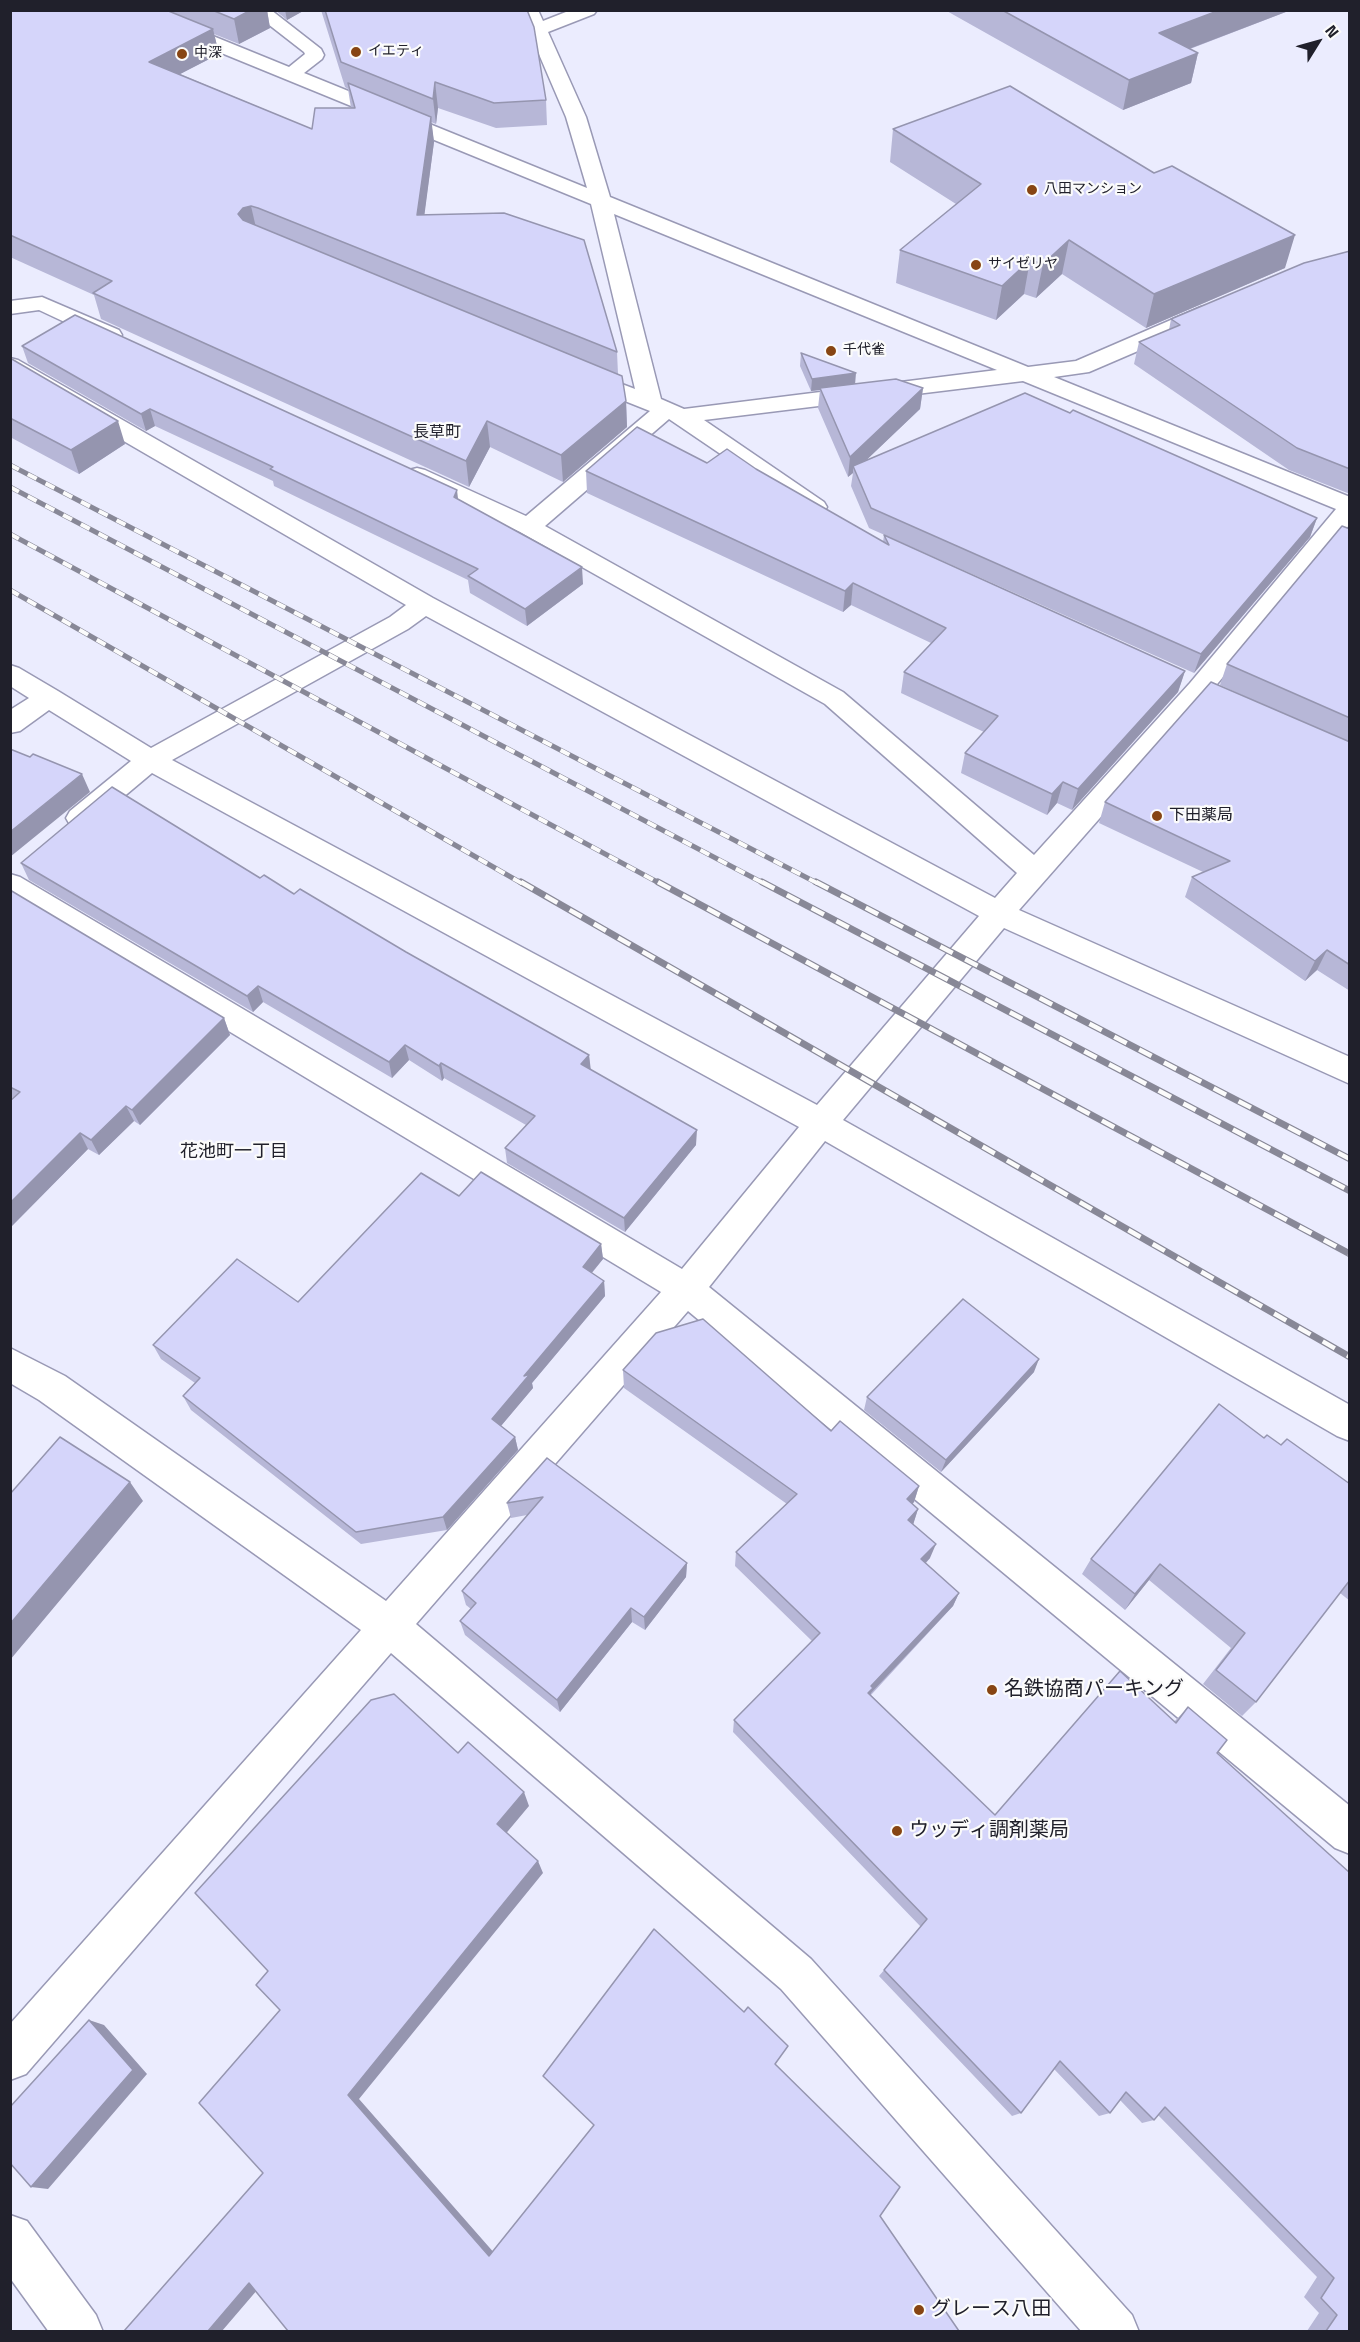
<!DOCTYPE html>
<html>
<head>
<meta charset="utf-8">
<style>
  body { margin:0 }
  #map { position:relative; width:1360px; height:2342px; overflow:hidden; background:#ebecfe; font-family:"Titillium Web",sans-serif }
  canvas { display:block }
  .frame { position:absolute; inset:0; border:12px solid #20202b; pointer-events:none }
  .north { position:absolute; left:1288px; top:12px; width:60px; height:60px; -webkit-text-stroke:4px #fbfbfb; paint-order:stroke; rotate:53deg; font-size:16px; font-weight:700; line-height:24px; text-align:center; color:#20202b }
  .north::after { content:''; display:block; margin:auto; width:21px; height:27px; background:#20202b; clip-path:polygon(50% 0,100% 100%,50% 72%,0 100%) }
</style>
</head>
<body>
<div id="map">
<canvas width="1360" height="2342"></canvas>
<div class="frame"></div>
<div class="north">N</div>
</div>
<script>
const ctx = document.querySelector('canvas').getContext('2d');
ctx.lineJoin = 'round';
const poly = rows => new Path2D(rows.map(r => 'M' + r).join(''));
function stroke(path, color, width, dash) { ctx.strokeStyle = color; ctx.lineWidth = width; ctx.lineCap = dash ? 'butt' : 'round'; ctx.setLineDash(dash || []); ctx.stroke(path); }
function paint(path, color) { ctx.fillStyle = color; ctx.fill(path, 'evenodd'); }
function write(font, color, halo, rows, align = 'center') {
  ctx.font = font + ' "Titillium Web","Noto Sans JP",sans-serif'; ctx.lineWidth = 4.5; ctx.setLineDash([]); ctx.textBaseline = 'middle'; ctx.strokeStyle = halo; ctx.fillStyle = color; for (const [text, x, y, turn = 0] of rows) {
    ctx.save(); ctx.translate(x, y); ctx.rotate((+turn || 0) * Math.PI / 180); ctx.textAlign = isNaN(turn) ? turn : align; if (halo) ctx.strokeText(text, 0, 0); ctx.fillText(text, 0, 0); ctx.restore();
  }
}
const minor = poly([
  [123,10,149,10,289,67,305,54,304,52,250,10,271,10,321,49,324,55,322,59,304,73,587,188,566,117,520,10,538,10,543,21,571,10,597,10,594,14,548,32,586,117,610,197,1028,367,1076,361,1201,307,1209,305,1217,307,1220,312,1217,317,1089,372,1054,377,1350,497,1350,524,1208,695,1019,910,1350,1057,1350,1084,1004,928,843,1120,1350,1405,1350,1441,1337,1436,825,1141,709,1287,1350,1806,1350,1854,1335,1848,688,1311,416,1624,811,1959,1132,2315,1139,2332,1082,2332,781,1989,391,1653,26,2074,10,2080,10,2024,361,1630,39,1400,10,1383,10,1348,65,1376,386,1601,661,1292,10,899,10,874,20,877,682,1269,799,1127,152,773,90,825,80,828,70,825,66,818,70,811,131,761,49,710,20,731,10,733,10,710,29,698,10,686,10,665,19,668,58,691,151,748,390,617,406,605,10,375,10,358,18,360,433,598,995,898,1017,873,825,704,520,532,409,480,405,475,409,470,417,468,425,470,526,516,650,411,577,382,574,377,577,372,585,370,635,389,591,204,126,14,123,10],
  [614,214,997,370,684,409,661,399,614,214],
  [1023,381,1336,509,1190,683,1034,855,843,692,545,526,669,419,806,512,815,515,824,512,827,507,824,502,704,420,1023,381],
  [426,616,979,916,817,1105,172,760,408,629,426,616],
  [42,297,119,330,122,335,119,340,111,342,103,340,39,310,10,314,10,301,42,297],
  [10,2215,27,2221,96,2315,103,2332,49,2332,10,2278,10,2215]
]);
stroke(minor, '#9999b5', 3);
paint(minor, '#fff');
const railFar1 = poly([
  [10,465,819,884],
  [10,487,765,884],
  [10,534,661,884],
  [10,590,523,884]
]);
const rail = poly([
  [521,882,1350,1357],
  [658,882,1350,1254],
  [762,882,1350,1191],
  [816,882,1350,1159]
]);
stroke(railFar1, '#888897', 5);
stroke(rail, '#888897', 7);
stroke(railFar1, '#fbfbfb', 4, [10]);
stroke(rail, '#fbfbfb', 4.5, [14]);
paint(poly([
  [10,10,267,10,270,28,239,44,214,34,219,54,180,74,312,129,351,108,348,89,345,87,321,10,527,10,546,100,547,125,496,128,438,108,436,124,431,122,434,142,424,215,617,352,618,374,626,401,627,427,563,482,490,447,469,487,101,319,94,295,10,257],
  [275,10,305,10,287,20],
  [945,10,1291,10,1190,49,1198,53,1191,83,1123,110],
  [893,129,1285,268,1146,328,1062,274,1036,298,1024,294,996,320,896,283,900,250,956,204,890,162],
  [1350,251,1350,494,1289,470,1134,364,1139,342,1169,330,1171,319],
  [22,346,459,500,583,584,527,626,470,593,468,580,274,486,273,481,155,426,146,431,28,363],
  [801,353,855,383,923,388,920,409,864,462,1070,413,1317,518,1310,537,1194,673,869,528,851,486,853,473,848,477,818,408,820,390,811,391,800,366],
  [10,358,125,444,79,474,10,437],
  [707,463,756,469,883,542,884,535,1185,671,1178,692,1072,810,1057,803,1047,815,961,773,965,753,984,732,901,693,904,672,931,643,851,605,843,612,587,493,586,471],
  [1350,529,1350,991,1317,970,1305,981,1185,897,1192,877,1203,872,1099,823,1105,802,1284,714,1220,685,1227,664],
  [21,863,260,878,294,894,406,952,589,1055,590,1070,696,1145,625,1232,507,1163,505,1148,526,1125,444,1078,442,1081,409,1060,392,1078,263,1002,253,1012,29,880],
  [10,890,224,1018,230,1035,140,1125,134,1121,99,1155,88,1149,10,1228,10,1101,13,1098,10,1097],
  [459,1196,601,1244,603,1259,592,1273,604,1281,605,1296,532,1383,533,1388,501,1426,515,1437,518,1450,447,1530,361,1544,191,1410,183,1396,195,1383,161,1359,153,1345,298,1302],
  [623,1370,831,1431,919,1486,914,1502,912,1504,918,1509,913,1524,930,1558,926,1563,959,1593,953,1606,871,1695,995,1815,1174,1722,1188,1707,1217,1753,1350,2331,1307,2331,1319,2313,1304,2297,1317,2277,1158,2115,1154,2120,1142,2123,1120,2100,1110,2113,1099,2116,1054,2069,1021,2113,1012,2116,879,1976,921,1927,733,1732,734,1720,812,1641,735,1566,736,1552,787,1504,624,1388],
  [1034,1372,941,1472,864,1410,867,1397],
  [1264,1438,1281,1445,1350,1484,1350,1601,1340,1593,1256,1702,1242,1716,1203,1684,1231,1648,1149,1580,1125,1610,1082,1574,1091,1559],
  [547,1458,687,1563,686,1577,645,1630,632,1622,560,1712,465,1635,460,1621,471,1609,466,1605,462,1591,527,1515,511,1518,507,1503]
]), '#b7b7d7');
paint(poly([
  [251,10,267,10,270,28,239,44,234,19],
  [285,10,305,10,287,20],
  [1220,10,1291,10,1152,63,1159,33],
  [213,29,219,54,155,87,149,62],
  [1198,53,1191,83,1123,110,1129,80],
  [435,82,438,108,436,124,433,99],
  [431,117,434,142,421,241,417,215],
  [251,206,257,232,248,234,238,214,243,208],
  [1295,235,1285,268,1146,328,1154,294],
  [1069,240,1062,274,1036,298,1043,264],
  [1030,260,1024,294,996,320,1002,286],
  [856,373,855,385,820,388,820,390,811,391,812,379],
  [923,388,920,409,855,471,853,466,853,473,848,477,850,457],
  [626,401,627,427,563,482,561,455],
  [150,409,155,426,146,431,141,414],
  [118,421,125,444,79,474,71,450],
  [487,421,490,447,469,487,466,461],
  [457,490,459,507,454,497],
  [1317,518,1310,537,1194,673,1201,654],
  [582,567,583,584,527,626,525,609],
  [853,583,851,605,843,612,845,591],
  [1185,671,1178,692,1072,810,1078,789],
  [82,774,90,792,10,857,10,832],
  [1063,782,1057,803,1047,815,1052,794],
  [1327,950,1317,970,1305,981,1315,961],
  [258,986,263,1002,253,1012,247,996],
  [224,1018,230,1035,140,1125,132,1110],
  [405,1045,409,1060,392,1078,389,1062],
  [589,1055,591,1071,581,1064],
  [441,1063,444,1078,442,1081,439,1066],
  [126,1106,134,1121,99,1155,91,1140],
  [697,1130,696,1145,625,1232,624,1218],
  [80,1133,88,1149,10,1228,10,1203],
  [601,1244,603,1259,584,1282,583,1267],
  [604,1281,605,1296,532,1383,533,1388,495,1433,492,1419,524,1376],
  [1039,1359,1034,1372,941,1472,946,1460],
  [515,1437,518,1450,447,1530,443,1517],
  [130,1482,143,1501,10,1660,10,1624],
  [919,1486,914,1502,902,1515,907,1499],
  [918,1509,913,1525,908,1520],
  [936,1544,930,1558,916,1573,921,1559],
  [687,1563,686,1577,645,1630,644,1617],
  [1160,1564,1149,1580,1125,1610,1135,1594],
  [959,1593,953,1606,871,1693,869,1700,864,1705,871,1686],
  [631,1608,632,1622,560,1712,557,1700],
  [524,1792,529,1806,503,1837,497,1824],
  [538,1861,543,1873,359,2099,496,2255,489,2256,348,2095],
  [89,2020,104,2025,147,2074,48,2189,31,2187],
  [264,2282,222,2331,208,2331,249,2283]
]), '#9595af');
const building = poly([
  [10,10,166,10,213,29,149,62,312,129,315,108,355,108,348,83,431,117,417,215,504,213,584,240,617,352,258,208,251,206,243,208,238,214,243,220,622,376,626,401,561,455,487,421,466,461,93,293,112,281,10,235,10,10],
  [212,10,251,10,234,19,212,10],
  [325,10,527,10,534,27,546,100,494,103,435,82,433,99,341,62,325,10],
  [1002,10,1220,10,1159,33,1198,53,1129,80,1002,10],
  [1010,86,1154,173,1172,166,1295,235,1154,294,1069,240,1043,264,1030,260,1002,286,900,250,981,184,893,129,1010,86],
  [1350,251,1350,469,1297,448,1139,342,1180,325,1171,319,1304,263,1350,251],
  [75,315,457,490,454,497,582,567,525,609,468,576,478,569,270,469,273,467,150,409,141,414,22,346,75,315],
  [801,353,856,373,812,379,801,353],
  [10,358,118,421,71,450,10,418,10,358],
  [896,379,923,388,850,457,820,388,896,379],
  [1025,393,1070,413,1073,410,1317,518,1201,654,871,508,853,466,1025,393],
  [637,427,707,463,727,449,756,469,889,545,884,535,1185,671,1078,789,1063,782,1052,794,965,753,998,716,904,672,946,628,853,583,845,591,586,471,637,427],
  [1342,526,1350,529,1350,718,1227,664,1342,526],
  [1211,682,1350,742,1350,965,1327,950,1315,961,1192,877,1230,861,1105,802,1211,682],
  [10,749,30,757,33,754,82,774,10,832,10,749],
  [112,787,260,878,264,875,294,894,300,889,406,952,589,1055,581,1064,697,1130,624,1218,505,1148,535,1116,441,1063,439,1066,405,1045,389,1062,258,986,247,996,21,863,112,787],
  [10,890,224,1018,132,1110,126,1106,91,1140,80,1133,10,1203,10,1101,20,1092,10,1087,10,890],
  [481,1172,601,1244,583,1267,604,1281,524,1376,530,1374,492,1419,515,1437,443,1517,356,1532,183,1396,200,1378,153,1345,237,1259,298,1302,421,1173,459,1196,481,1172],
  [963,1299,1039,1359,946,1460,867,1397,963,1299],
  [703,1319,831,1431,840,1421,919,1486,907,1499,918,1509,908,1520,936,1544,921,1559,959,1593,871,1686,873,1688,868,1693,995,1815,1120,1671,1176,1723,1188,1707,1227,1740,1217,1753,1350,1873,1350,2331,1326,2331,1337,2315,1321,2298,1334,2278,1165,2107,1154,2120,1126,2092,1110,2113,1060,2061,1021,2113,884,1970,927,1919,734,1720,820,1633,736,1552,797,1494,623,1370,656,1333,703,1319],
  [1219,1404,1264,1438,1267,1435,1281,1445,1287,1439,1350,1484,1350,1580,1256,1702,1216,1670,1245,1633,1160,1564,1135,1594,1091,1559,1219,1404],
  [60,1437,130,1482,10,1624,10,1494,60,1437],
  [547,1458,687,1563,644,1617,631,1608,557,1700,460,1621,476,1603,462,1591,543,1497,507,1503,547,1458],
  [394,1694,458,1753,468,1742,524,1792,497,1824,538,1861,348,2095,489,2256,594,2125,543,2076,654,1929,744,2012,748,2007,788,2046,775,2064,900,2187,880,2216,959,2331,288,2331,249,2283,208,2331,124,2331,263,2173,199,2103,280,2010,256,1985,268,1971,195,1893,371,1700,394,1694],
  [89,2020,133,2070,31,2187,10,2163,10,2107,89,2020]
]);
paint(building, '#d5d5fa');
stroke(building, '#9595af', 1.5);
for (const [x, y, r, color] of [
  [356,52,6,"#874513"],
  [182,54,6,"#874513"],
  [1032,190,6,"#874513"],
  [976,265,6,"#874513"],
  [831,351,6,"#874513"],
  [1157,816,6,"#874513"],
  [992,1690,6,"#874513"],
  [897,1831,6,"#874513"],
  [919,2310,6,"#874513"]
]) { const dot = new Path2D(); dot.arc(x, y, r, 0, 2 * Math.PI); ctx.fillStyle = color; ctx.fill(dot); stroke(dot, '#fbfbfb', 2); }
write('14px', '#20202b', '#fbfbfb', [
  ["イエティ",368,52],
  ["中深",194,54],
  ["八田マンション",1044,190],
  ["サイゼリヤ",988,265],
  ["千代雀",843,351]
], 'left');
write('16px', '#20202b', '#fbfbfb', [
  ["長草町",437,433]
]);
write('16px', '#20202b', '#fbfbfb', [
  ["下田薬局",1169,816]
], 'left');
write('18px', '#20202b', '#fbfbfb', [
  ["花池町一丁目",234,1153]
]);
write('20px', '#20202b', '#fbfbfb', [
  ["名鉄協商パーキング",1004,1690],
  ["ウッディ調剤薬局",909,1831],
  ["グレース八田",931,2310]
], 'left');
</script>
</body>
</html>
